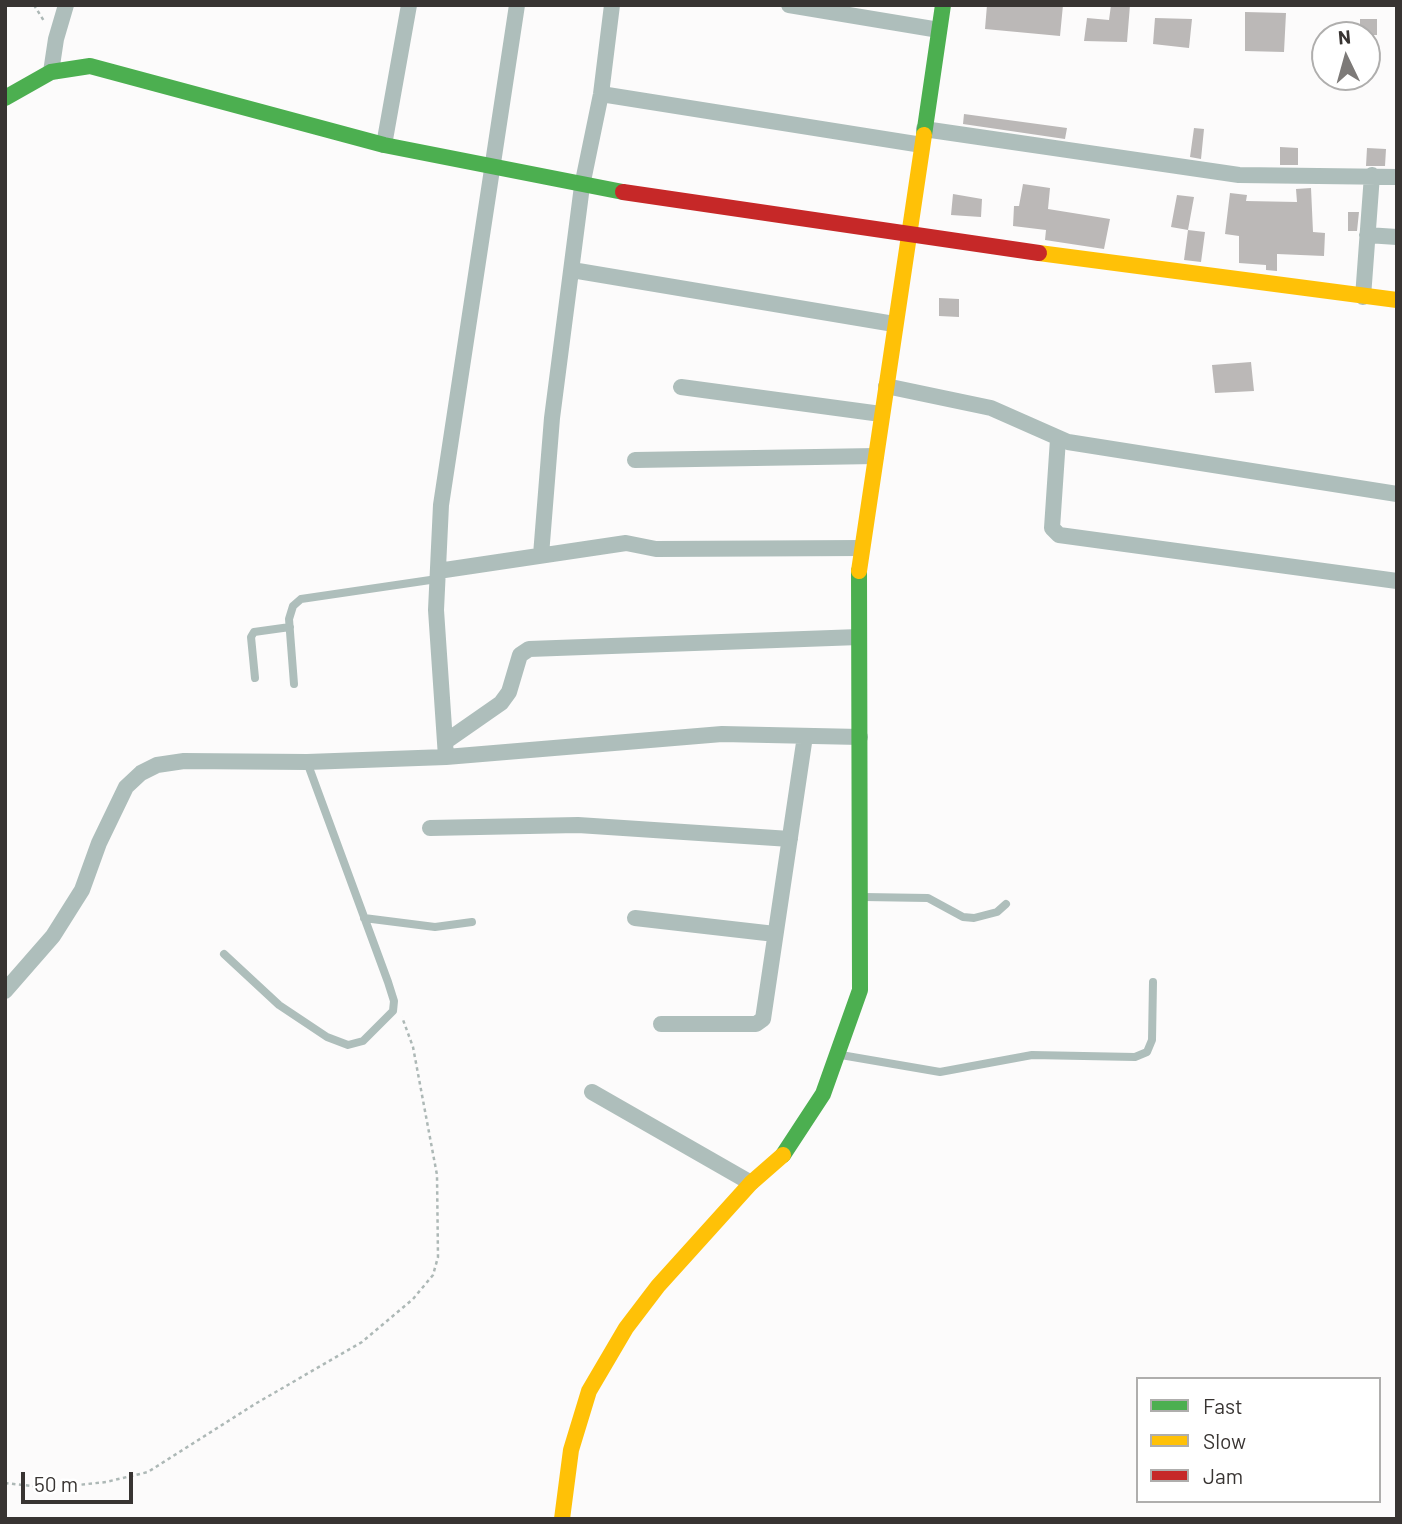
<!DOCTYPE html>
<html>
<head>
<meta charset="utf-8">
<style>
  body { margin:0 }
  #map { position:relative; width:1402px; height:1524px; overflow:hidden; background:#fcfbfb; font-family:Barlow,sans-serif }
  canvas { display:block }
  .frame { position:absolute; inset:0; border:7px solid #383432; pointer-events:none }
  .legend { position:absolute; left:1136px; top:1377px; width:245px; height:126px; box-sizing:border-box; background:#fff; border:2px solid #afaead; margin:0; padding:9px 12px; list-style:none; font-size:21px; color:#383432 }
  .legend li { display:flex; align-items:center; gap:14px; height:35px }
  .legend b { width:35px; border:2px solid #afaead }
  .north { position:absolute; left:1311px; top:21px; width:70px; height:70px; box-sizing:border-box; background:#fff; border:2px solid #afaead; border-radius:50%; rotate:355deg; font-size:19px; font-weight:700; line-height:28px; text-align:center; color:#383432 }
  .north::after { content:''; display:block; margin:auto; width:24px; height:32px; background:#7d7a78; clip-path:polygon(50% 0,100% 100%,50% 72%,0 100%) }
  .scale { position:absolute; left:21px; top:1472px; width:112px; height:32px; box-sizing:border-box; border:4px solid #383432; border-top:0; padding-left:9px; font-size:21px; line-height:24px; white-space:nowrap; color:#383432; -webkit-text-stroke:5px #fff; paint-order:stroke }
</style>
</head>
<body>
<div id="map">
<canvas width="1402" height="1524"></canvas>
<div class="frame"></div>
<ul class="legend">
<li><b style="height:9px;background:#4caf50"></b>Fast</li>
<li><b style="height:9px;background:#ffc107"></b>Slow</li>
<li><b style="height:9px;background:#c62828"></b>Jam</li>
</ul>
<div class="north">N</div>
<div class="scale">50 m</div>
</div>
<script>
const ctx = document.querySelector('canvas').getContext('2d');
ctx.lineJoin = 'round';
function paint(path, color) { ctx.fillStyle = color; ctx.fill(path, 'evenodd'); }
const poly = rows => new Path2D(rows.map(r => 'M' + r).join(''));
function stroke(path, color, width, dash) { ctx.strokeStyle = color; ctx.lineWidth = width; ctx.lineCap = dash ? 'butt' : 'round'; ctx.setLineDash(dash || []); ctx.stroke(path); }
paint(poly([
  [987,5,1063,5,1060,36,985,29],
  [1111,5,1130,5,1127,42,1084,41,1087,18,1109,20],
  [1245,12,1286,13,1284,52,1245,51],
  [1155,18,1192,19,1189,48,1153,44],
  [1360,19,1377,19,1377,35,1360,35],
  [964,114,1067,128,1065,139,963,124],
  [1194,128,1204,129,1201,159,1190,157],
  [1280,147,1298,148,1298,165,1280,165],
  [1367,148,1386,149,1385,166,1366,166],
  [1023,184,1050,188,1048,209,1110,219,1104,249,1045,240,1046,230,1013,226,1014,206,1019,206],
  [1311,188,1313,232,1325,233,1324,256,1277,254,1277,271,1266,270,1266,265,1239,263,1239,236,1225,234,1230,193,1247,195,1246,201,1297,202,1296,189],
  [953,194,982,199,981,217,951,215],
  [1177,195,1194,197,1188,230,1171,227],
  [1348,212,1359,212,1357,231,1348,231],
  [1188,230,1205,232,1201,262,1184,260],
  [939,298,959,299,959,317,939,316],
  [1251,362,1254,391,1215,393,1212,365]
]), '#bbb8b7');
stroke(poly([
  [34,5,44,21],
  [5,1483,50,1488,106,1482,148,1472,255,1404,362,1342,413,1299,433,1275,438,1257,437,1175,413,1047,402,1017]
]), '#adb8b6', 2.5, [3.5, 3.5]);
stroke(poly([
  [255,678,251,637,254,632,290,627],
  [294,684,289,619,293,606,301,599,437,579],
  [864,897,928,898,963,917,974,918,997,912,1006,904],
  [364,918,435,927,472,922],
  [224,954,279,1005,327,1037,348,1045,363,1041,393,1011,394,1001,388,982,307,762],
  [841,1055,940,1072,1032,1055,1135,1057,1147,1052,1152,1040,1153,982]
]), '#aebebb', 8);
stroke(poly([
  [789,5,939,30],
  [51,72,56,39,66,5],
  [601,94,922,145],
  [924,129,1239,175,1397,177],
  [384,145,409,5],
  [1367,235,1397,237],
  [572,270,894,324],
  [1363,297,1372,175],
  [886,386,991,408,1068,442,1397,494],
  [681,387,881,414],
  [1058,439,1052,528,1059,535,1397,581],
  [635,460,876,456],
  [541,555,552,418,582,186,601,94,612,5],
  [438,571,626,543,656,549,862,548],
  [445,742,501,703,509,692,520,655,529,649,859,637],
  [446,757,436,610,441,505,517,5],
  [430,828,578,825,790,839],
  [635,918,775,934],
  [5,991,53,936,82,890,99,843,126,787,141,773,157,765,184,761,307,762,446,757,722,734,860,737],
  [661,1024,756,1024,763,1019,805,736],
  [592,1092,751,1183]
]), '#aebebb', 16);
stroke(poly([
  [5,98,51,72,90,66,384,145,623,192],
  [924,135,943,5],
  [783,1155,823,1094,860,990,859,571]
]), '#4caf50', 16);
stroke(poly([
  [1039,253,1397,300],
  [859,571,924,135],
  [562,1519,571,1450,589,1391,626,1328,658,1286,751,1183,783,1155]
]), '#ffc107', 16);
stroke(poly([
  [623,192,1039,253]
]), '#c62828', 16);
</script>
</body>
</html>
